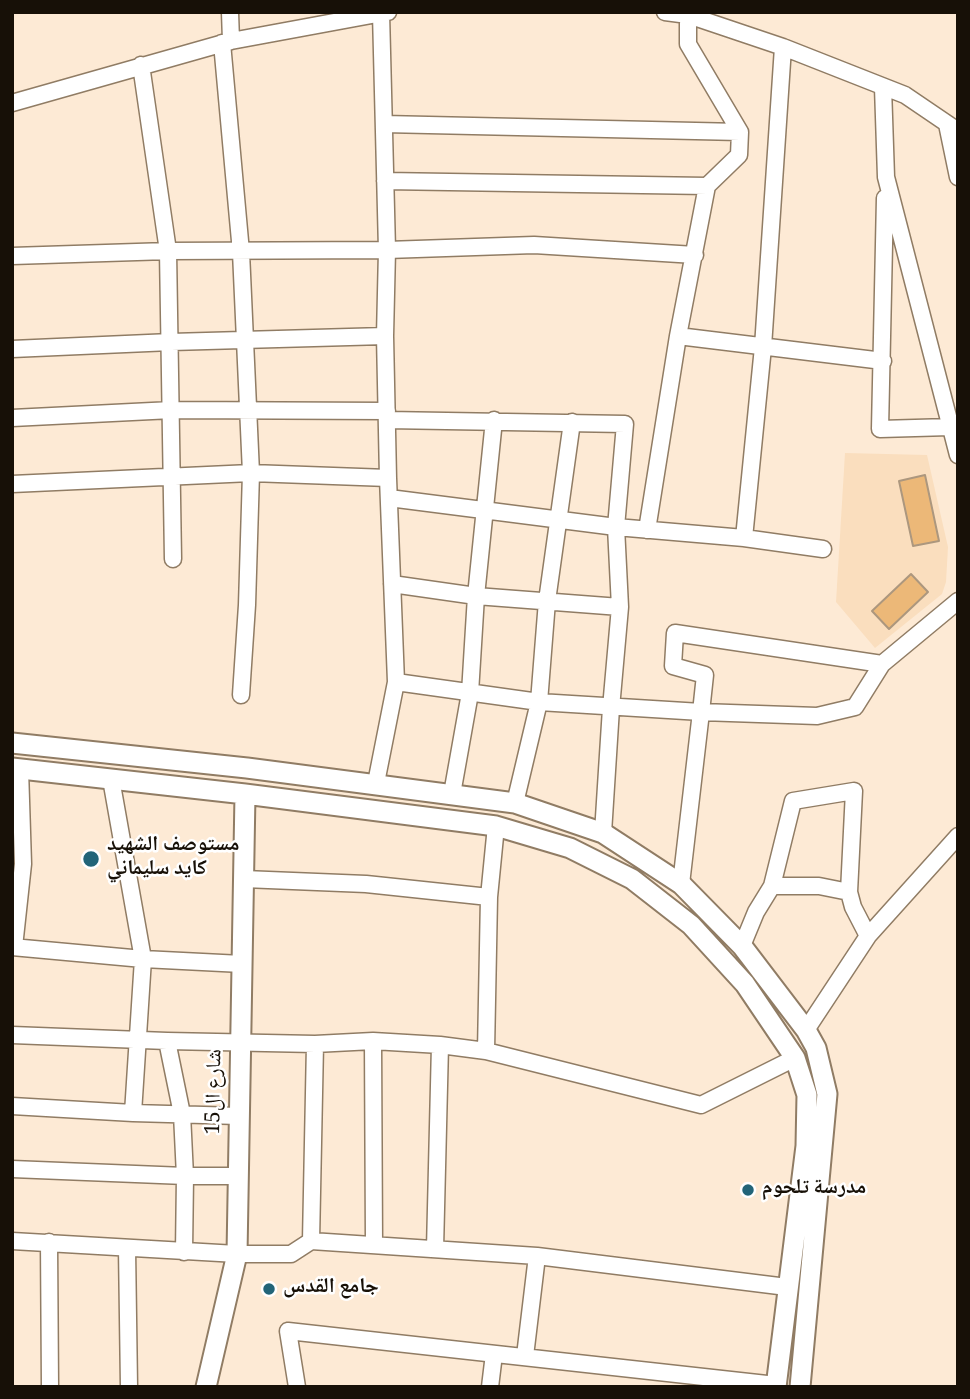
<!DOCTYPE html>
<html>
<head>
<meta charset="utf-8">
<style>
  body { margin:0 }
  #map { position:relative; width:970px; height:1399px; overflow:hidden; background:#fdead5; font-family:Georgia,serif }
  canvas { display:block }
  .frame { position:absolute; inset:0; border:14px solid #171007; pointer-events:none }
</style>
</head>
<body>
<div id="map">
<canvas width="970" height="1399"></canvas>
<div class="frame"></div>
</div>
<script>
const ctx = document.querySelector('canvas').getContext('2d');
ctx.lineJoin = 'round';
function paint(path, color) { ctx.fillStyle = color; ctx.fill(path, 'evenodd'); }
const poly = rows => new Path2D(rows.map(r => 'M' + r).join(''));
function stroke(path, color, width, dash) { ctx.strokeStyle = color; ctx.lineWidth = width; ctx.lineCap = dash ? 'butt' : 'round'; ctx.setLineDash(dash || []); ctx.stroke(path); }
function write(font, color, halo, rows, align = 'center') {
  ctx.font = font + ' Georgia,"Noto Naskh Arabic",serif'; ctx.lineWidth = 5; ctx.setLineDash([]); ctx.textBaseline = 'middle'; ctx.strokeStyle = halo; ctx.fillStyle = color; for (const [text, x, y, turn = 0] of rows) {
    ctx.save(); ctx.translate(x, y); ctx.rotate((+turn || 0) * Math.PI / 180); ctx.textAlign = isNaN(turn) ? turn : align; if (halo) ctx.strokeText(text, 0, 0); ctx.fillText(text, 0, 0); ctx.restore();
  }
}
paint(poly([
  [845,453,927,455,948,547,946,582,942,594,875,648,836,602]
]), '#fadebe');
const building = poly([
  [925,475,939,541,913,546,899,481,925,475],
  [911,574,928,592,889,629,872,611,911,574]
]);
paint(building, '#ecb878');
stroke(building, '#ac977e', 2);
const minor = poly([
  [230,12,231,41],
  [665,12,688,15,783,47,905,95,958,131],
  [222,43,241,252,251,473,247,605,241,695],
  [141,65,168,251,173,559],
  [883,87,886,177,958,455],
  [12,103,231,41,388,12],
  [384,124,740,132],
  [947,124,958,177],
  [385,181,707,186],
  [885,198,880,429,950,427],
  [12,256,168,251,387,250,534,245,695,255],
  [678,336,883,361],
  [12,349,171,342,385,336],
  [12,418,172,410,387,411],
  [387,420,625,424,616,527,620,607,611,708,603,833],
  [12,484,251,473,388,478],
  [389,498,616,527,744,538,823,549],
  [647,530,678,336,707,186,739,155,740,132,688,44,688,15],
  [744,538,763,347,783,47],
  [392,584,476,596,620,607],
  [396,682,539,702,701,712,705,675,673,666,675,633,882,664],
  [111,779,143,959,133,1113],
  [376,783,396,682,388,478,385,336,387,250,381,13],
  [452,794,470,693,476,596,494,420],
  [515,803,539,702,547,601,572,422],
  [244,879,366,884,489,897],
  [681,884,701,712,817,716,855,707,882,664,958,601],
  [772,886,793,801,854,791,849,892],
  [742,946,756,912,772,886,819,886,849,892,853,907,868,936],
  [12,947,143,959,242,964],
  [14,947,23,864,20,769],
  [806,1030,868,936,958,836],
  [12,1035,167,1041,315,1044,373,1041,440,1045,486,1051,701,1105,795,1058],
  [167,1041,182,1114,185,1176,184,1252],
  [373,1041,374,1245],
  [486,1051,489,897,496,826],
  [12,1106,133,1113,239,1116],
  [12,1169,185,1176,238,1176],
  [12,1241,237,1254,291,1254,311,1241,315,1044],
  [311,1241,537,1256,787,1287],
  [49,1242,50,1387],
  [127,1248,129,1387],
  [435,1249,440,1045],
  [525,1356,537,1256],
  [297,1387,288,1331,776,1385],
  [490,1387,494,1354]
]);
const major = poly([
  [12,743,247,768,515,803,603,833,681,884,742,946,806,1030,816,1048,827,1094,800,1387],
  [12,768,245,794,496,826,570,848,632,879,691,925,745,984,795,1058,807,1095,806,1146,776,1387],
  [206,1387,237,1254,245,794]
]);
stroke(minor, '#907c64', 19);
stroke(major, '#907c64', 23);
stroke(minor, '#fff', 16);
stroke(major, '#fff', 19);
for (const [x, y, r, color] of [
  [91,859,9,"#226478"],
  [748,1190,7,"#226478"],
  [269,1289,7,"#226478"]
]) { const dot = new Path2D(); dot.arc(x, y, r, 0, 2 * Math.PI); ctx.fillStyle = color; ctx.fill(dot); stroke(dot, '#fff', 2.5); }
write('bold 21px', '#171007', '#fff', [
  ["مستوصف الشهيد",107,847],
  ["كايد سليماني",107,871],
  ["مدرسة تلحوم",762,1190],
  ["جامع القدس",283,1289]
], 'left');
write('21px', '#171007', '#fff', [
  ["شارع ال15",217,1092,-89]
]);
</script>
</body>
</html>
